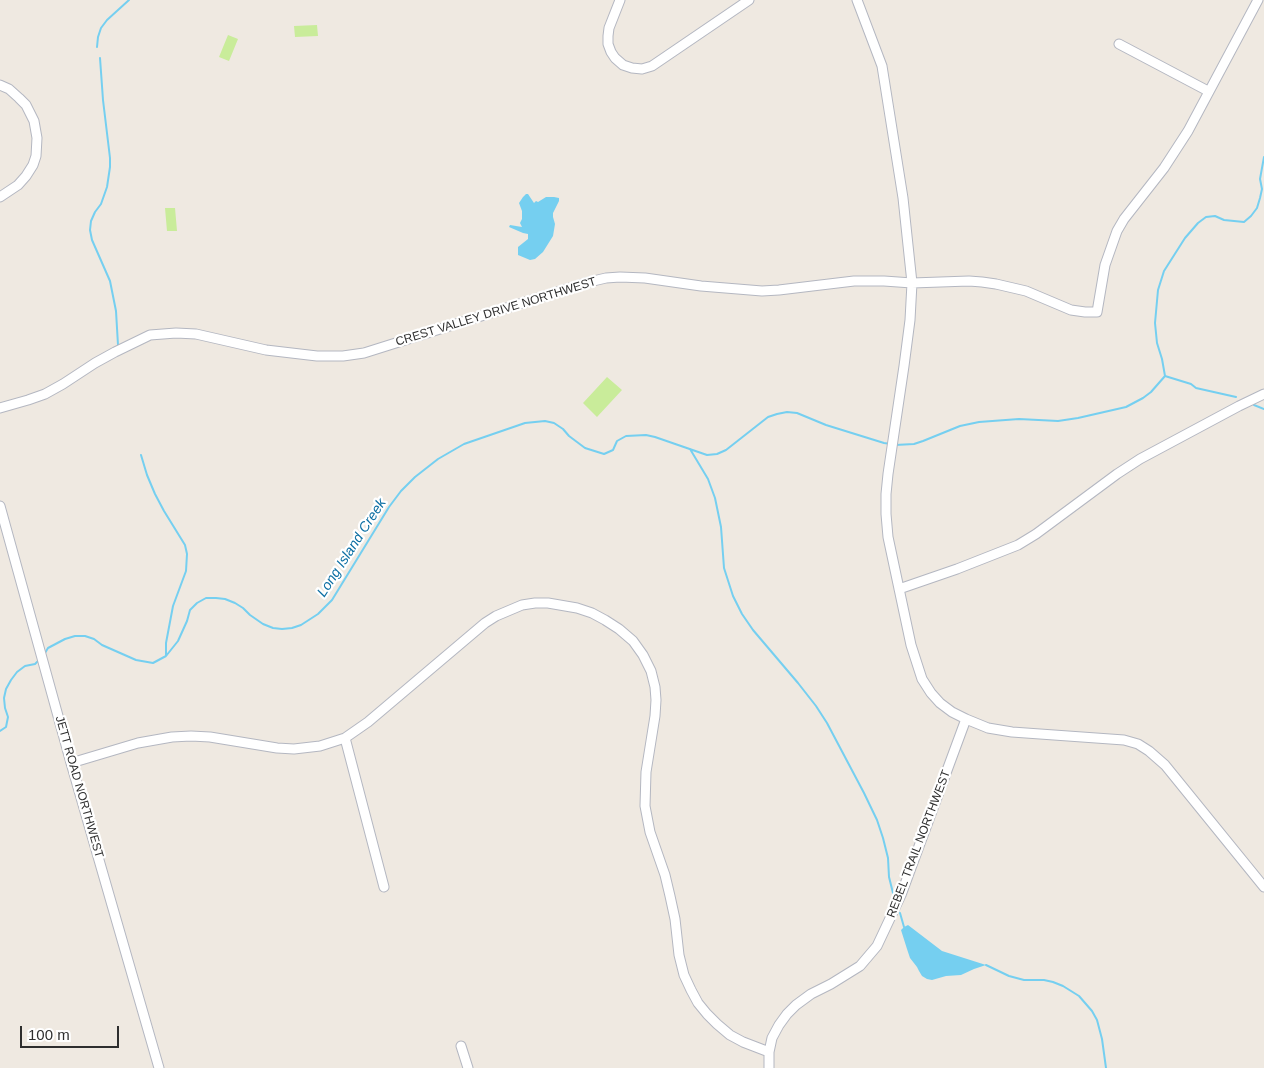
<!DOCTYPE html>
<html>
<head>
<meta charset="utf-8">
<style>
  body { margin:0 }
  #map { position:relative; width:1264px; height:1068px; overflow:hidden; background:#efe9e1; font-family:Helvetica,sans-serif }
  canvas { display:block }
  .scale { position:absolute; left:20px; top:1026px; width:99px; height:22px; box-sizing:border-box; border:2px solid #2e2e2e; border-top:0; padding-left:6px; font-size:15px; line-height:18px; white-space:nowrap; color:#2e2e2e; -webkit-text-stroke:4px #fff; paint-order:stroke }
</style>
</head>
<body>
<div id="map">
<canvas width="1264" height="1068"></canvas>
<div class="scale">100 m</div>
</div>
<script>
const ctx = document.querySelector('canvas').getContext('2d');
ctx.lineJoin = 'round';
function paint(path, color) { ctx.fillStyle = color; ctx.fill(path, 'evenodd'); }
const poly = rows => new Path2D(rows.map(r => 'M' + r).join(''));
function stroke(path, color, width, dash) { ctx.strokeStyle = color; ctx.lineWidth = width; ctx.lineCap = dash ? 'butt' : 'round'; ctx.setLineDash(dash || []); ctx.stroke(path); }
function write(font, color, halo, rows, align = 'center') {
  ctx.font = font + ' Helvetica,sans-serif'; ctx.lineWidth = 4.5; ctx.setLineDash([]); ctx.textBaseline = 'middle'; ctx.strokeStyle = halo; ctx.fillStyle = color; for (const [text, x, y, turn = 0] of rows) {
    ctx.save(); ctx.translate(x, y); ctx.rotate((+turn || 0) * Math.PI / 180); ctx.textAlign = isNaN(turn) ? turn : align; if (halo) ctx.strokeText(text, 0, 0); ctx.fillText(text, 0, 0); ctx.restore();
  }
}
paint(poly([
  [317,25,318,36,295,37,294,26],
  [228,35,238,39,229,61,219,57],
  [165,208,175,208,177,231,167,231],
  [607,377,622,390,597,417,583,403]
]), '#c9ec9a');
paint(poly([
  [526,194,528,194,534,203,536,201,538,202,546,197,554,197,559,198,559,201,553,213,553,217,555,224,553,236,543,252,535,259,530,260,518,255,518,247,528,239,528,234,523,233,509,227,510,225,522,227,520,223,522,219,522,211,519,203,523,197],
  [908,925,942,951,986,965,974,969,961,975,946,976,932,980,927,979,922,976,919,971,917,967,910,958,907,949,901,930,904,927]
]), '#75cff0');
stroke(poly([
  [97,47,98,37,101,28,107,20,129,0],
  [100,58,103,100,110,158,110,167,107,187,101,204,95,212,91,221,90,230,92,240,110,281,116,311,118,345],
  [1165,376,1191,384,1196,388,1236,397],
  [1254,405,1264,409],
  [895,445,914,444,923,441,960,426,979,422,1019,419,1058,421,1078,418,1126,407,1143,398,1151,392,1165,376,1162,359,1157,343,1155,323,1158,290,1164,271,1185,238,1198,223,1206,217,1215,216,1224,220,1244,222,1251,216,1257,208,1260,198,1262,189,1260,179,1264,157],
  [690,449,708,479,715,498,721,527,724,568,733,596,742,614,753,630,798,683,816,706,827,723,864,793,877,820,883,838,888,858,889,877,894,897],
  [141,455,147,475,155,494,164,511,185,545,187,554,186,571,173,606,166,643,166,656],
  [45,653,48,648,65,639,75,636,85,636,94,639,102,645,136,660,153,663,166,656,178,641,187,621,190,610,197,603,206,598,216,598,225,599,235,603,243,608,250,615,263,624,273,628,282,629,292,628,301,625,318,614,332,600,389,507,401,491,415,477,438,459,464,444,525,423,545,421,554,423,563,429,569,436,585,448,604,454,613,450,617,441,626,436,646,435,655,437,707,455,717,454,726,450,768,417,777,414,787,412,797,413,826,425,884,443,891,444],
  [0,731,6,727,8,717,5,708,4,698,6,689,11,680,17,672,25,666,35,664,39,660],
  [900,913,904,927],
  [986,965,1009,976,1024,980,1044,980,1053,982,1063,986,1079,996,1092,1011,1097,1020,1102,1039,1106,1068]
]), '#75cff0', 2);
const minor = poly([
  [620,0,609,28,608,36,608,44,611,52,615,58,623,65,632,68,642,69,652,66,749,0],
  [857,0,882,66,903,198,912,283,910,320,904,366,888,474,886,494,886,514,888,537,911,645,922,679,931,693,940,703,952,712,966,719,988,728,1012,732,1124,740,1138,744,1149,751,1165,765,1264,887],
  [1119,44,1208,91],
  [0,85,9,89,19,98,26,105,34,121,37,138,36,156,33,165,26,176,18,185,0,197],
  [0,408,28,400,45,394,63,384,95,363,115,352,150,335,176,333,196,334,266,350,317,356,343,356,364,353,589,282,606,278,620,277,645,278,701,286,762,291,779,290,854,281,884,281,912,283,969,281,982,282,996,284,1026,291,1071,310,1085,312,1097,312,1105,265,1117,231,1124,219,1164,168,1188,131,1258,0],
  [0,506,71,763,159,1068],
  [899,589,957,569,1018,545,1036,534,1117,474,1140,459,1239,406,1264,394],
  [345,738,384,887],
  [71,763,138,743,172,737,191,736,210,737,277,748,294,749,320,746,345,738,368,722,485,623,496,616,522,605,535,603,548,603,577,608,592,613,605,620,619,629,633,641,643,655,651,671,655,687,656,700,655,716,646,772,645,806,650,832,665,875,670,896,675,919,679,955,684,975,691,990,698,1003,707,1014,717,1024,730,1035,743,1042,769,1052],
  [461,1046,468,1068],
  [769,1068,769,1052,772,1038,779,1025,787,1014,796,1005,811,994,831,984,860,966,877,946,901,895,966,719]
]);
stroke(minor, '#b4b7c1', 11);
stroke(minor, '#fff', 9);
write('12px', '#2e2e2e', '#fff', [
  ["CREST VALLEY DRIVE NORTHWEST",496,312,-17],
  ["JETT ROAD NORTHWEST",79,787,74],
  ["REBEL TRAIL NORTHWEST",919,844,-69]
]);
write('italic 14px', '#0d6fa3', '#fff', [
  ["Long Island Creek",352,548,-57]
]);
</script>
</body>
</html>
